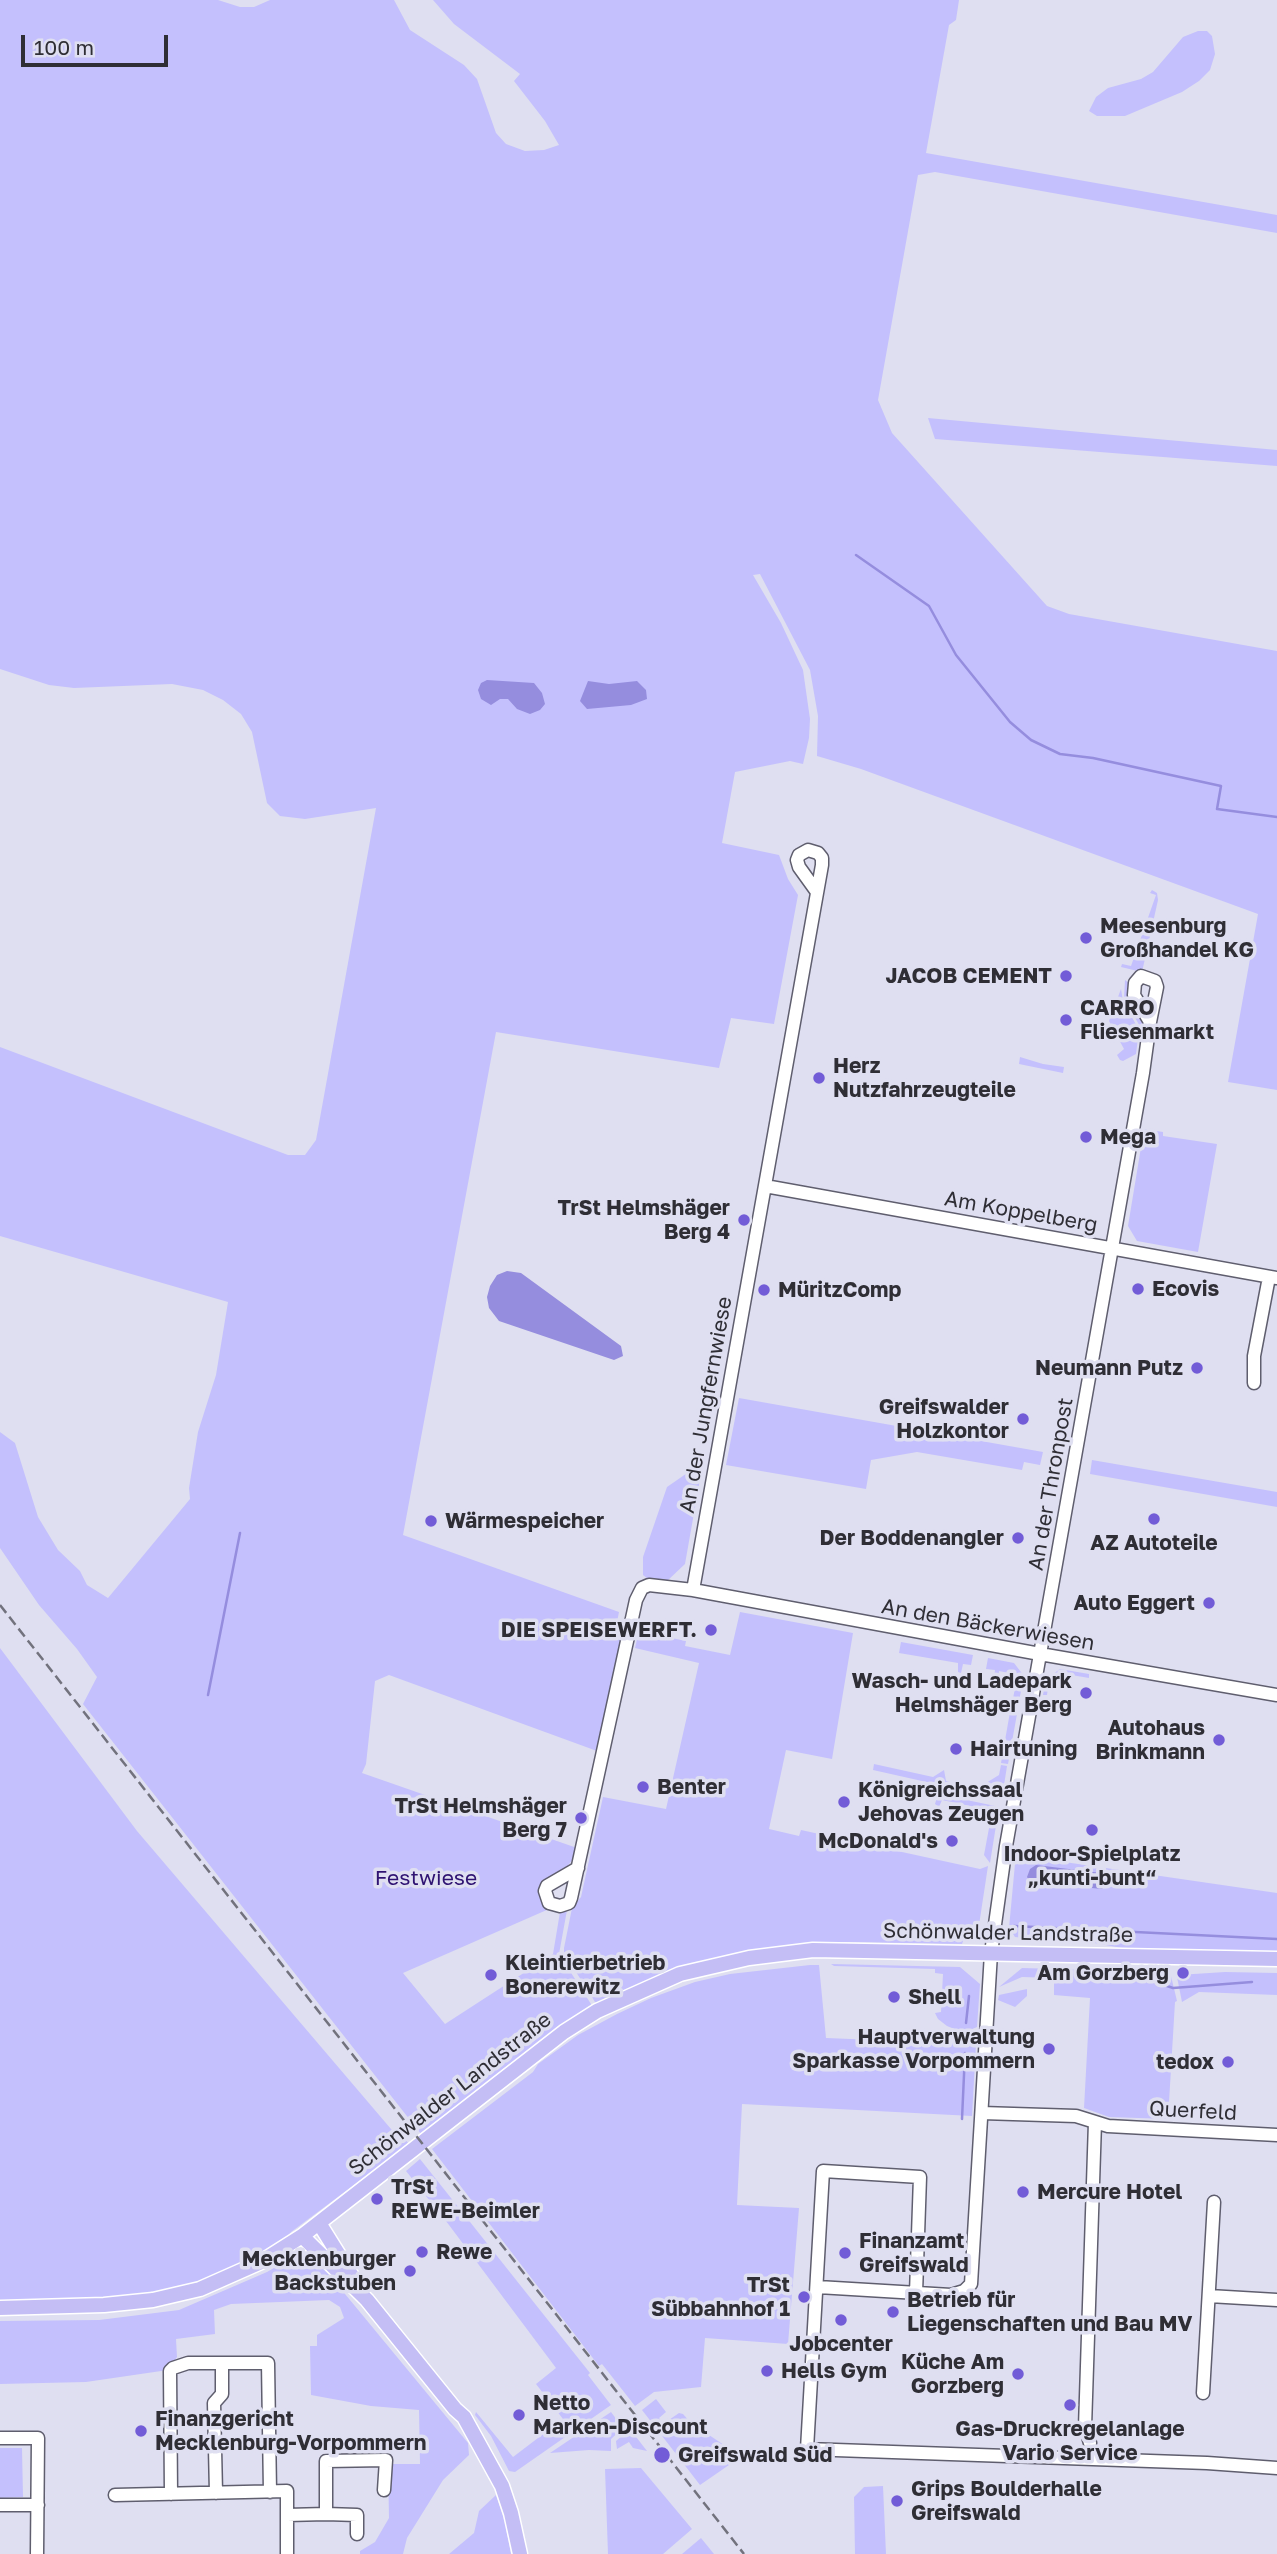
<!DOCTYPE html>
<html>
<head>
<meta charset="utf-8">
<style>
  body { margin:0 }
  #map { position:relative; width:1277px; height:2554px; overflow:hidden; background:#dfdff1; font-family:"Golos Text",sans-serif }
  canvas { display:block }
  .scale { position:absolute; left:21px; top:35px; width:147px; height:32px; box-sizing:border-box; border:4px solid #2f2e35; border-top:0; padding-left:9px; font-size:21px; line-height:24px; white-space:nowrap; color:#2f2e35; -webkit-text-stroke:5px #dfdff1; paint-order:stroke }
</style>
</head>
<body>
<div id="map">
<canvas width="1277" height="2554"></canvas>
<div class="scale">100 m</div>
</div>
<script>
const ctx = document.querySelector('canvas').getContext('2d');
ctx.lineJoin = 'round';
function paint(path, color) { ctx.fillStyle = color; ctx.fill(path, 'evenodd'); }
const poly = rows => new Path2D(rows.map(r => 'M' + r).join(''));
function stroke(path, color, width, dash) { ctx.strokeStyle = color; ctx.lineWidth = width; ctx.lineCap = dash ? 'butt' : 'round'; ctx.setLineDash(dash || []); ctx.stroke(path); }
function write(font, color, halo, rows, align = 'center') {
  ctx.font = font + ' "Golos Text",sans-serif'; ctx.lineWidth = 7; ctx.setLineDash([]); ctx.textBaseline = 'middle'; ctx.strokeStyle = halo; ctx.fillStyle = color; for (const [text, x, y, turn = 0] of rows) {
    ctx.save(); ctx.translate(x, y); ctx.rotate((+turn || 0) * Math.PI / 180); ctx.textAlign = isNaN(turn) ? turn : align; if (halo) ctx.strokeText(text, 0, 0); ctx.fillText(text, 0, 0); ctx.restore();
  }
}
paint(poly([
  [0,0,218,0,240,7,254,7,270,0,394,0,410,30,464,65,477,79,496,133,506,144,525,151,544,150,559,145,545,121,514,81,520,74,454,24,433,0,959,0,956,20,949,25,926,153,1277,215,1277,233,935,172,918,175,878,400,892,433,1047,606,1069,614,1277,651,1277,1090,1228,1082,1258,914,861,769,817,756,818,716,810,670,760,574,753,575,781,623,803,670,810,719,809,738,803,764,790,761,735,772,722,843,779,855,788,879,798,895,774,1024,731,1018,719,1068,496,1032,403,1535,619,1612,616,1627,622,1632,597,1751,389,1675,375,1681,366,1764,362,1773,577,1848,573,1859,566,1868,543,1881,541,1886,549,1909,403,1973,445,2024,553,1954,560,1912,567,1910,559,1954,591,2004,591,2009,524,2054,421,2134,83,1704,97,1677,77,1649,39,1605,0,1548,0,1432,15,1443,38,1517,58,1550,80,1571,87,1585,108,1598,190,1499,189,1488,198,1432,216,1375,228,1302,0,1236,0,1047,288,1155,305,1155,316,1140,376,808,305,819,280,816,267,803,252,732,241,714,223,700,203,690,172,684,74,688,49,685,0,669],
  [1198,31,1207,31,1212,36,1215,54,1210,70,1199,81,1182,92,1125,116,1097,116,1089,111,1096,97,1108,88,1141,79,1153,72,1183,37],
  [928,418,1277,450,1277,466,935,439],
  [1152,890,1157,893,1158,900,1142,972,1121,967,1122,964,1131,966,1156,895,1150,893],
  [1125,980,1129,983,1129,1000,1146,1025,1144,1047,1140,1049,1142,1030,1124,998],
  [1121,989,1123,1001,1139,1030,1136,1054,1123,1061,1120,1060,1117,1055,1124,1049,1109,1021],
  [1020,1057,1043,1064,1064,1067,1063,1073,1019,1064],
  [1144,1129,1163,1132,1163,1136,1217,1144,1198,1252,1137,1241,1128,1226],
  [739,1398,1043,1452,1040,1465,1024,1462,1022,1470,917,1452,871,1460,866,1489,726,1465],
  [1092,1460,1277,1492,1277,1507,1090,1474],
  [693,1469,700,1470,700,1479,685,1564,666,1582,648,1579,643,1575,643,1557,667,1487],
  [740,1612,853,1633,832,1759,786,1750,769,1829,799,1836,801,1830,980,1869,988,1866,979,1925,966,1933,962,1944,845,1942,791,1947,599,2005,595,2002,564,1953,564,1948,572,1908,581,1897,603,1797,666,1809,699,1663,635,1648,639,1631,686,1641,685,1646,730,1655],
  [901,1642,973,1655,971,1665,963,1664,961,1673,958,1672,958,1663,899,1653],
  [0,1648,137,1831,391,2129,400,2133,409,2144,291,2232,283,2242,262,2255,195,2285,154,2294,107,2300,0,2302],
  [988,1658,1014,1663,1024,1676,1017,1711,1011,1710,1016,1682,1009,1673,999,1671,998,1679,994,1679,995,1670,986,1669],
  [1060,1669,1089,1674,1089,1678,1060,1673,1049,1680,1047,1695,1043,1695,1046,1679],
  [1010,1712,1017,1714,1008,1764,1001,1763],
  [874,1764,933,1777,944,1770,946,1781,972,1787,971,1792,873,1770],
  [1001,1765,1007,1766,1002,1798,973,1792,974,1787,978,1788,999,1775],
  [938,1794,1000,1807,999,1812,942,1800,939,1807,935,1804],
  [992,1812,998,1813,990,1863,984,1855],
  [1037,1858,1277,1893,1277,1954,1122,1948,1089,1942,1088,1939,1065,1938,1065,1935,1032,1939,1015,1937,1009,1928,1015,1864],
  [831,1964,960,1967,980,1984,977,2027,968,2031,957,2030,947,2026,938,2019,935,2013,941,2012,943,1974,935,1973,935,1969,834,1966],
  [810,1965,819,1965,826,2038,976,2044,972,2116,742,2104,737,2205,799,2208,788,2344,705,2338,701,2387,654,2392,635,2406,602,2364,599,2366,432,2149,533,2072,538,2064,578,2035,617,2014,651,1998,695,1982,730,1974],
  [1022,1968,1131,1971,1171,1976,1177,2001,1175,2002,1168,2119,1109,2117,1084,2108,1090,1998,1054,1995,1054,1978,1022,1977,999,1987],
  [1225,1972,1277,1973,1277,1995,1199,1992,1182,2002,1177,1977,1178,1975],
  [1027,1989,1027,1996,1015,2007,998,2000,999,1995],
  [420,2159,590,2373,588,2375,611,2405,515,2472,509,2471,491,2436,475,2415,476,2412,513,2457,563,2419,536,2384,556,2368,449,2225,406,2171],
  [296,2255,313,2258,331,2277,468,2443,469,2455,443,2480,407,2538,403,2554,360,2554,360,2551,375,2542,389,2518,388,2464,420,2464,419,2410,371,2406,311,2395,310,2346,317,2346,317,2335,344,2318,340,2307,329,2300,231,2304,214,2310,215,2334,176,2339,177,2357,168,2370,86,2382,0,2384,0,2321,99,2320,179,2310,267,2272],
  [656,2399,666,2412,659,2418,663,2424,679,2413,683,2414,691,2423,724,2445,729,2465,700,2485,642,2410],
  [611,2412,623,2428,611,2439,611,2451,589,2450,550,2453],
  [630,2429,647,2451,633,2448,629,2442,617,2449,616,2441],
  [0,2448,22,2448,23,2497,0,2498],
  [641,2468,692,2529,663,2554,608,2554,605,2469],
  [883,2486,886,2554,855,2554,854,2497,864,2487],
  [496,2495,505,2522,511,2554,449,2554,474,2533,479,2511],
  [701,2538,714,2554,682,2554]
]), '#c4c0fd');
paint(poly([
  [487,680,534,683,542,693,545,704,540,710,530,714,517,709,508,699,500,699,491,705,481,699,478,690,481,683],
  [588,681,609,684,637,681,646,690,647,699,631,705,587,709,580,701],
  [507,1271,521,1273,621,1346,623,1356,614,1360,499,1321,489,1308,487,1297,490,1286,497,1275],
  [1036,1865,1101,1873,1108,1876,1107,1884,1102,1889,1030,1882,1027,1877,1030,1869]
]), '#958dde');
stroke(poly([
  [856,555,929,606,956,655,1010,722,1031,740,1060,754,1093,758,1221,786,1217,809,1277,817],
  [208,1695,240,1533],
  [1014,1926,1277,1939],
  [1090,1976,1155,1982,1173,1988,1252,1982],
  [966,2023,969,1996],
  [962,2119,965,2053]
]), '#958dde', 2.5);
const minor = poly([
  [765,1186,1277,1278],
  [1254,1383,1254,1356,1269,1277],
  [693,1590,822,865,822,858,818,853,808,850,799,855,797,860,799,867,817,892],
  [578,1868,547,1886,545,1891,549,1903,560,1906,569,1903,571,1898,636,1600,642,1588,649,1585,693,1590,1040,1654,1277,1695],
  [982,2113,1076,2116,1108,2126,1277,2135],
  [818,2287,951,2295,964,2291,971,2284,991,1953,1006,1846,1143,1073,1150,1022,1134,995,1135,983,1141,976,1155,981,1157,987,1150,1022],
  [916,2293,920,2177,823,2171,807,2449,1207,2463,1277,2468],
  [1209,2296,1277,2300],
  [1203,2393,1214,2202],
  [0,2438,38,2438,37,2554],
  [1090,2443,1085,2427,1095,2122],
  [216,2493,214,2403,222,2394,222,2364],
  [171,2494,170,2371,173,2368,188,2363,268,2363,270,2492],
  [115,2495,287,2491,287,2554],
  [0,2505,38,2505],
  [326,2514,357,2515,357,2534],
  [287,2515,326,2514,326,2461,386,2460,384,2490]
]);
const major = poly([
  [319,2223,357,2284],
  [302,2236,367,2300,455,2409,464,2417,502,2486,511,2513,520,2554],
  [0,2308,104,2305,153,2300,200,2289,261,2262,302,2236,564,2032,597,2011,680,1974,749,1958,813,1950,1277,1959]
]);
stroke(minor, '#5f5e6e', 15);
stroke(major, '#fff', 17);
stroke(minor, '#fff', 12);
stroke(major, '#c4bef5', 14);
stroke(poly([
  [0,1605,744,2554]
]), '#72727d', 2.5, [10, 5]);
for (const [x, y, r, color] of [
  [1086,938,7,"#725cd7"],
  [1066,976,7,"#725cd7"],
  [1066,1020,7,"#725cd7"],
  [819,1078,7,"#725cd7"],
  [1086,1137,7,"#725cd7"],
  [744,1220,7,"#725cd7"],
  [1138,1289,7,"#725cd7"],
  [764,1290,7,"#725cd7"],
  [1197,1368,7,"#725cd7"],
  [1023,1419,7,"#725cd7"],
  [1154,1519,7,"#725cd7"],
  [431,1521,7,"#725cd7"],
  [1018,1538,7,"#725cd7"],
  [1209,1603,7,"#725cd7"],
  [711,1630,7,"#725cd7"],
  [1086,1693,7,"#725cd7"],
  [1219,1740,7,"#725cd7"],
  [956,1749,7,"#725cd7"],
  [643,1787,7,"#725cd7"],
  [844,1802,7,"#725cd7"],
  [581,1818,7,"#725cd7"],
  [1092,1830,7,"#725cd7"],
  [952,1841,7,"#725cd7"],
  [1183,1973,7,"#725cd7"],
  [491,1975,7,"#725cd7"],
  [894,1997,7,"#725cd7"],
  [1049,2049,7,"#725cd7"],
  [1228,2062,7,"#725cd7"],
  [1023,2192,7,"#725cd7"],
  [377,2199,7,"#725cd7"],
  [422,2252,7,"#725cd7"],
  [845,2253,7,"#725cd7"],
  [410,2271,7,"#725cd7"],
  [804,2297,7,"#725cd7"],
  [893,2312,7,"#725cd7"],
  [841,2320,7,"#725cd7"],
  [767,2371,7,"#725cd7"],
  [1018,2374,7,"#725cd7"],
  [1070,2405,7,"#725cd7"],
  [519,2415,7,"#725cd7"],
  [141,2431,7,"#725cd7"],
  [662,2455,9,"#725cd7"],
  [897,2501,7,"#725cd7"]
]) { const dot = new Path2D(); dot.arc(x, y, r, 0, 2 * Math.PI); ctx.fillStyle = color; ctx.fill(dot); stroke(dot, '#dfdff1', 2.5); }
write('bold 21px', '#2f2e35', '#dfdff1', [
  ["Meesenburg",1100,926],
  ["Großhandel KG",1100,950],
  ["JACOB CEMENT",1052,976,"right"],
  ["CARRO",1080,1008],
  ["Fliesenmarkt",1080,1032],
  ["Herz",833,1066],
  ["Nutzfahrzeugteile",833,1090],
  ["Mega",1100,1137],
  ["TrSt Helmshäger",730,1208,"right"],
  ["Berg 4",730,1232,"right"],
  ["Ecovis",1152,1289],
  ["MüritzComp",778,1290],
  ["Neumann Putz",1183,1368,"right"],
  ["Greifswalder",1009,1407,"right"],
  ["Holzkontor",1009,1431,"right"],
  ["Wärmespeicher",445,1521],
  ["Der Boddenangler",1004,1538,"right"],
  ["AZ Autoteile",1154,1543,"center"],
  ["Auto Eggert",1195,1603,"right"],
  ["DIE SPEISEWERFT.",697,1630,"right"],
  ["Wasch- und Ladepark",1072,1681,"right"],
  ["Helmshäger Berg",1072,1705,"right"],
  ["Autohaus",1205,1728,"right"],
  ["Brinkmann",1205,1752,"right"],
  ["Hairtuning",970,1749],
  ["Benter",657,1787],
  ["Königreichssaal",858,1790],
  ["Jehovas Zeugen",858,1814],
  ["TrSt Helmshäger",567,1806,"right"],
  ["Berg 7",567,1830,"right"],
  ["McDonald's",938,1841,"right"],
  ["Indoor-Spielplatz",1092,1854,"center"],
  ["„kunti-bunt“",1092,1878,"center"],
  ["Kleintierbetrieb",505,1963],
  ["Bonerewitz",505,1987],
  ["Am Gorzberg",1169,1973,"right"],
  ["Shell",908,1997],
  ["Hauptverwaltung",1035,2037,"right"],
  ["Sparkasse Vorpommern",1035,2061,"right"],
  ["tedox",1214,2062,"right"],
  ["TrSt",391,2187],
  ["REWE-Beimler",391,2211],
  ["Mercure Hotel",1037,2192],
  ["Finanzamt",859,2241],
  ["Greifswald",859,2265],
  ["Rewe",436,2252],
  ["Mecklenburger",396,2259,"right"],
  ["Backstuben",396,2283,"right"],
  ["TrSt",790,2285,"right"],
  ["Sübbahnhof 1",790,2309,"right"],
  ["Betrieb für",907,2300],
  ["Liegenschaften und Bau MV",907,2324],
  ["Jobcenter",841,2344,"center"],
  ["Küche Am",1004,2362,"right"],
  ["Gorzberg",1004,2386,"right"],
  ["Hells Gym",781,2371],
  ["Netto",533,2403],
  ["Marken-Discount",533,2427],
  ["Finanzgericht",155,2419],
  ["Mecklenburg-Vorpommern",155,2443],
  ["Gas-Druckregelanlage",1070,2429,"center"],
  ["Vario Service",1070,2453,"center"],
  ["Greifswald Süd",678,2455],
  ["Grips Boulderhalle",911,2489],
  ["Greifswald",911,2513]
], 'left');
write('21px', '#2f2e35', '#dfdff1', [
  ["Am Koppelberg",1021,1212,10],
  ["An der Jungfernwiese",706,1405,-80],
  ["An der Thronpost",1051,1484,-80],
  ["An den Bäckerwiesen",988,1625,10],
  ["Schönwalder Landstraße",1008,1933,1],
  ["Schönwalder Landstraße",450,2094,-38],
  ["Querfeld",1193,2111,3]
]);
write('21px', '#2f1372', '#dfdff1', [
  ["Festwiese",426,1878]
]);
</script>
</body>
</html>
